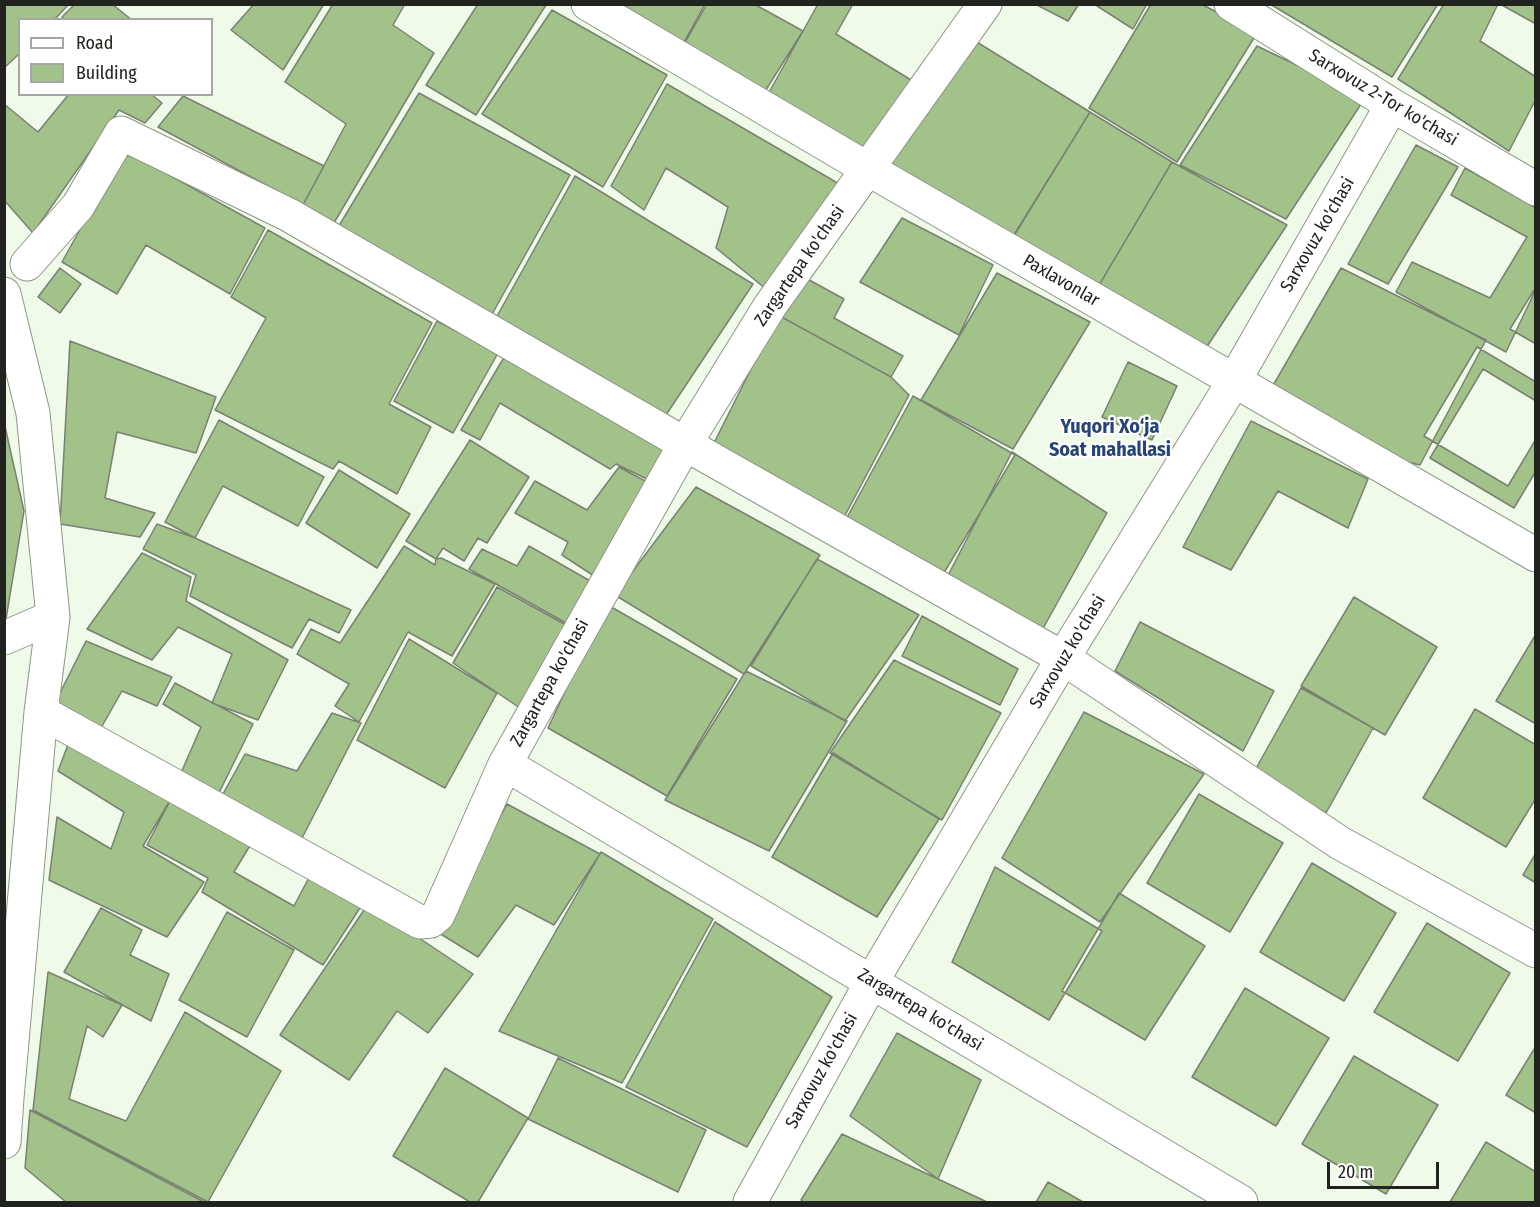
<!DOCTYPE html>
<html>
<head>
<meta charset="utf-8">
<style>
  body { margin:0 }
  #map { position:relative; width:1540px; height:1207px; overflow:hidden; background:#f0fae9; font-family:"Fira Sans Condensed",sans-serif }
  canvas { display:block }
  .frame { position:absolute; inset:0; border:6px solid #21241e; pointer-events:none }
  .legend { position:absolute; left:18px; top:18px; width:195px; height:78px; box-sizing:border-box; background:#fff; border:2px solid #a6a7a5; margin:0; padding:8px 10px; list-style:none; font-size:18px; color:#21241e }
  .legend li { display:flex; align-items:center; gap:12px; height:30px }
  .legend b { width:30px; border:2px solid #a6a7a5 }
  .scale { position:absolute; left:1327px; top:1162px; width:112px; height:27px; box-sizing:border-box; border:3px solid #21241e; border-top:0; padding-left:8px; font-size:18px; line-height:21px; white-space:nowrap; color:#21241e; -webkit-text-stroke:4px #fff; paint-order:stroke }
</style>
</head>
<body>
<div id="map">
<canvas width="1540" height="1207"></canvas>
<div class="frame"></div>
<ul class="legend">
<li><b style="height:8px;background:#fff"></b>Road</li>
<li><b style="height:16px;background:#a2c28a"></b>Building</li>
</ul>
<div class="scale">20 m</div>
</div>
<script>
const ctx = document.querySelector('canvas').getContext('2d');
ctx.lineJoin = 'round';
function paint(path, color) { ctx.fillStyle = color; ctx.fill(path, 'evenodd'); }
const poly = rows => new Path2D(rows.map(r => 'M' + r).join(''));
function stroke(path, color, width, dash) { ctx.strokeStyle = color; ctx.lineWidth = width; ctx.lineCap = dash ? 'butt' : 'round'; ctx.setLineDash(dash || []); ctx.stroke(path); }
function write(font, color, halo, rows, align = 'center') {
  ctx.font = font + ' "Fira Sans Condensed",sans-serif'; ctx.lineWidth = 4.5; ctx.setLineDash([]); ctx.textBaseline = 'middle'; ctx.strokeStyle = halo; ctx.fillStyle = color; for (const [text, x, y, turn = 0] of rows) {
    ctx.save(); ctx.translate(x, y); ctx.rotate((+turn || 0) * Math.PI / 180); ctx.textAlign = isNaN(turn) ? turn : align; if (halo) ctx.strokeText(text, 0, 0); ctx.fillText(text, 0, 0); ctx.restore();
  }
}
const building = poly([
  [4,4,69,4,54,20,20,20,20,53,4,68,4,4],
  [75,4,112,4,132,20,66,20,62,17,75,4],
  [254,4,324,4,283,70,231,30,254,4],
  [333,4,405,4,393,25,434,53,331,228,303,205,346,124,285,82,333,4],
  [478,4,546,5,476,115,426,85,478,4],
  [619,4,705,4,683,44,619,4],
  [707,4,754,4,803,31,762,96,682,48,707,4],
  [818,4,853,4,836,34,916,83,871,158,767,96,818,4],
  [1035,4,1079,4,1068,21,1035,4],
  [1094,4,1147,4,1133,29,1094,4],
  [1151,4,1201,4,1257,33,1177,162,1089,108,1151,4],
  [1270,4,1438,4,1392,77,1270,4],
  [1444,4,1498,4,1480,41,1536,77,1536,99,1509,151,1398,79,1444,4],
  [1500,4,1536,4,1536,24,1500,4],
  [552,10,667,75,603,187,482,114,552,10],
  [967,36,1090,112,1012,239,881,166,967,36],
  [1257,46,1365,98,1286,219,1180,165,1257,46],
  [667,84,841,185,772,294,716,248,728,207,666,168,644,210,611,186,667,84],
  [419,93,570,175,491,316,337,229,419,93],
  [69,94,151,94,162,103,145,123,119,110,33,233,4,200,4,104,38,132,69,94],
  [183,96,324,166,303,205,158,127,183,96],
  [1090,112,1172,162,1098,287,1012,238,1090,112],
  [1416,145,1458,167,1388,284,1348,264,1416,145],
  [124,150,265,228,230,294,146,245,117,294,62,262,124,150],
  [1172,162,1287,225,1206,348,1098,287,1172,162],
  [1465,168,1536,208,1536,289,1506,352,1396,292,1412,262,1490,298,1527,237,1451,195,1465,168],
  [575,176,753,284,664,418,496,318,575,176],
  [902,218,993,265,959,335,860,282,902,218],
  [268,230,432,323,389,404,431,427,397,494,339,461,333,469,215,410,266,318,231,297,268,230],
  [60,268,81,284,60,313,38,297,60,268],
  [1341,268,1486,340,1420,465,1392,458,1271,389,1341,268],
  [997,273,1090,322,1013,449,921,400,997,273],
  [800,275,844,299,834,318,903,356,891,377,778,315,800,275],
  [1536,287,1536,344,1510,329,1536,287],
  [778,315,891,377,909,395,841,523,707,457,778,315],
  [437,321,498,353,453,433,394,401,437,321],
  [70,341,216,397,196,453,117,432,105,498,155,513,140,537,60,524,70,341],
  [1477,347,1536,382,1536,439,1508,486,1424,436,1477,347],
  [506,354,669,447,649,480,616,464,610,469,500,403,480,440,461,430,506,354],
  [1128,362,1177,386,1152,440,1102,417,1128,362],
  [1483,369,1536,401,1536,471,1514,508,1430,458,1483,369],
  [913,396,1015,455,939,581,844,523,913,396],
  [219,420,324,477,298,526,223,486,195,538,165,522,219,420],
  [1251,421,1368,479,1348,528,1278,491,1231,570,1183,547,1251,421],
  [4,422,24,511,5,625,4,624,4,422],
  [470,440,529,477,487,543,478,538,464,561,443,548,436,559,406,541,470,440],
  [1012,452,1107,513,1040,634,944,583,1012,452],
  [619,467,647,482,594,576,562,555,568,542,515,513,535,481,587,510,619,467],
  [339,470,410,514,377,568,306,523,339,470],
  [696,487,820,555,744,674,615,595,696,487],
  [157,524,195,538,351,610,339,633,309,619,292,648,190,596,196,575,143,549,157,524],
  [404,546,435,565,436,559,441,558,495,584,452,656,408,632,359,722,335,706,349,684,297,654,311,629,340,643,404,546],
  [529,546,592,582,568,624,469,569,482,549,517,566,529,546],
  [142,553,191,577,186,601,288,660,258,720,212,703,232,654,178,627,152,660,87,629,142,553],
  [817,559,919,615,845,721,751,666,817,559],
  [497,587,568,626,520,708,453,663,497,587],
  [1354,597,1437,647,1385,735,1301,686,1354,597],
  [606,604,737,679,667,796,548,728,606,604],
  [922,616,1018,669,1000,705,902,656,922,616],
  [1140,622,1274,691,1243,751,1115,671,1140,622],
  [1536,634,1536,724,1496,701,1536,634],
  [409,639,497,693,445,788,357,740,409,639],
  [86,641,172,677,157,706,122,691,97,735,55,703,86,641],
  [894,660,1001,713,942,820,830,753,894,660],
  [746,671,847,721,769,851,665,800,746,671],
  [175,683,253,724,214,803,177,782,201,727,163,704,175,683],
  [1301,688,1373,728,1326,813,1254,772,1301,688],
  [1475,709,1536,745,1536,798,1506,847,1423,798,1475,709],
  [1084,712,1204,774,1100,922,1002,858,1084,712],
  [332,713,361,723,299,844,218,803,245,754,297,771,332,713],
  [72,734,175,792,143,846,204,882,167,937,49,880,57,817,111,849,124,812,58,771,72,734],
  [833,753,939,819,877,917,772,857,833,753],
  [1199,794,1283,843,1230,932,1147,883,1199,794],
  [171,799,254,839,234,872,294,906,314,868,367,897,323,965,202,892,208,878,147,845,171,799],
  [507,804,600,854,554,925,516,905,478,957,439,933,507,804],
  [601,852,713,919,622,1083,499,1031,601,852],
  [1536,853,1536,883,1523,875,1536,853],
  [1312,863,1396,913,1344,1001,1260,952,1312,863],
  [995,867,1102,931,1049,1020,952,962,995,867],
  [1119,893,1205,946,1145,1040,1062,991,1119,893],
  [368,904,473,974,428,1033,397,1011,349,1080,280,1035,368,904],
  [101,908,142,930,130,955,169,974,151,1021,64,972,101,908],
  [227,912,294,950,247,1037,179,1000,227,912],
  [715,922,832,997,747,1147,626,1087,715,922],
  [1427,923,1510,973,1458,1061,1374,1012,1427,923],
  [48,972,122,1005,103,1037,87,1026,69,1099,126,1121,185,1012,281,1071,208,1202,33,1110,48,972],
  [1245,988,1329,1038,1276,1126,1192,1077,1245,988],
  [897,1033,981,1080,938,1179,850,1116,897,1033],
  [1536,1046,1536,1113,1506,1095,1536,1046],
  [1354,1056,1438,1105,1386,1194,1302,1144,1354,1056],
  [558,1058,706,1130,678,1192,528,1119,558,1058],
  [445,1068,528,1118,478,1202,470,1202,393,1156,445,1068],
  [30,1110,204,1202,66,1202,25,1168,30,1110],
  [842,1134,938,1179,987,1202,804,1202,801,1200,842,1134],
  [1486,1142,1536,1172,1536,1202,1450,1202,1486,1142],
  [1048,1182,1083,1202,1036,1202,1048,1182]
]);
paint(building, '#a2c28a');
stroke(building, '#798173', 1.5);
const street = poly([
  [588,4,868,169,1536,555],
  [985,4,770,306,685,444,505,764,1241,1202],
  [1231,4,1392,105,1536,189],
  [27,264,78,206,121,133,289,215,685,444,1063,658,1340,843,1536,951],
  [4,294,33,413,53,617,41,712,7,1098,4,1142],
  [4,638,53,617],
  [41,712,420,922,431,921,438,915,505,764],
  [750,1202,872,981,1063,658,1234,381,1392,105]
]);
stroke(street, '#8e9788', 35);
stroke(street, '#fff', 33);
write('18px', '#21241e', '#fff', [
  ["Sarxovuz 2-Tor ko'chasi",1383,98,31],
  ["Sarxovuz ko'chasi",1318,235,-60],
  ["Zargartepa ko'chasi",800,266,-55],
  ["Paxlavonlar",1061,281,30],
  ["Sarxovuz ko'chasi",1068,652,-59],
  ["Zargartepa ko'chasi",550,683,-61],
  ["Zargartepa ko'chasi",920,1010,31],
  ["Sarxovuz ko'chasi",822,1071,-61]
]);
write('bold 20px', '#24447a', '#fff', [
  ["Yuqori Xo‘ja",1110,427],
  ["Soat mahallasi",1110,450]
]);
</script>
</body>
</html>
